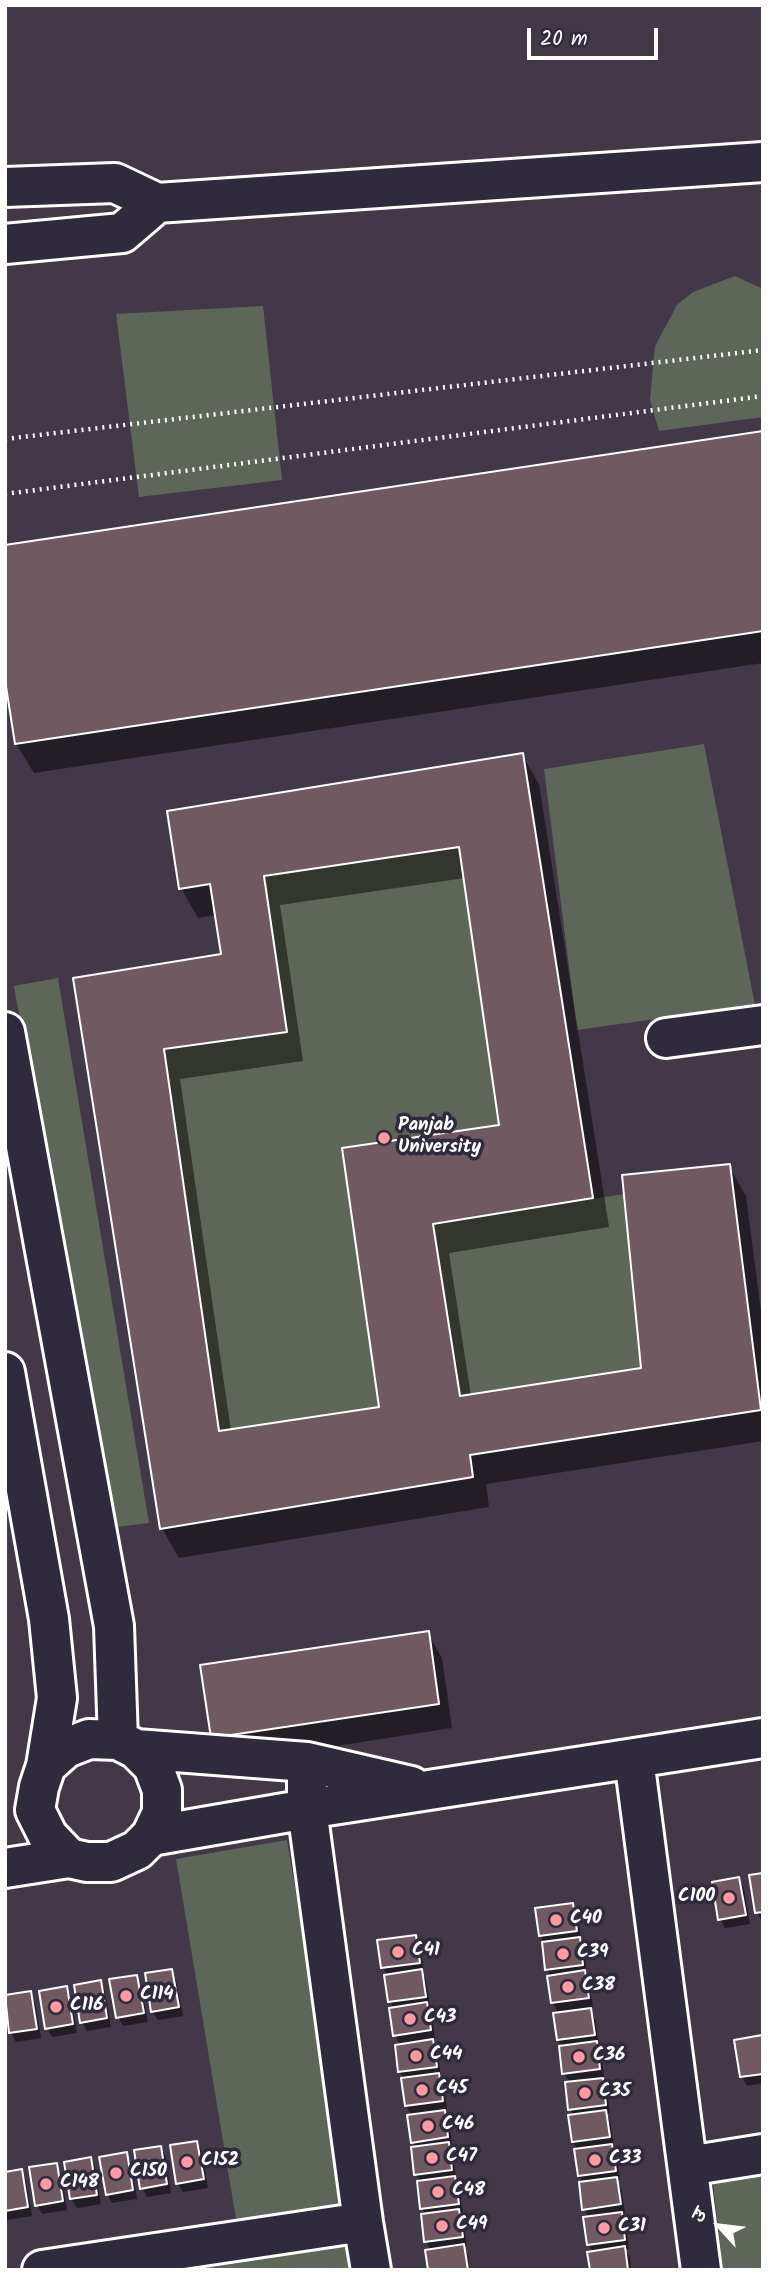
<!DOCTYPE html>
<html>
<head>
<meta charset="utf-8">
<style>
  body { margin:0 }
  #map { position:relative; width:768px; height:2275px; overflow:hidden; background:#2f2a3d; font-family:Kalam,"Playpen Sans Deva",sans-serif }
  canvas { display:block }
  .frame { position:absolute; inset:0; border:7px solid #fff; pointer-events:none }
  .north { position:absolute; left:684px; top:2191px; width:70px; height:70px; -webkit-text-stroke:5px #2f2a3d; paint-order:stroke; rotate:297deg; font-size:19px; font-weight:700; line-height:28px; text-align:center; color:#fff }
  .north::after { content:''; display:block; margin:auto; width:24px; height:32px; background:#fff; clip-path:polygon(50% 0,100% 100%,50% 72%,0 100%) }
  .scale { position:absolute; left:527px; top:28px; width:131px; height:32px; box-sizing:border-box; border:4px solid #fff; border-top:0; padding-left:9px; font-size:21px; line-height:24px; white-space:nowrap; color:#fff; -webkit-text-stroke:5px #2f2a3d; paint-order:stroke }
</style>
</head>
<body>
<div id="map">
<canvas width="768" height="2275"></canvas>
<div class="frame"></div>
<div class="north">उ</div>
<div class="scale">20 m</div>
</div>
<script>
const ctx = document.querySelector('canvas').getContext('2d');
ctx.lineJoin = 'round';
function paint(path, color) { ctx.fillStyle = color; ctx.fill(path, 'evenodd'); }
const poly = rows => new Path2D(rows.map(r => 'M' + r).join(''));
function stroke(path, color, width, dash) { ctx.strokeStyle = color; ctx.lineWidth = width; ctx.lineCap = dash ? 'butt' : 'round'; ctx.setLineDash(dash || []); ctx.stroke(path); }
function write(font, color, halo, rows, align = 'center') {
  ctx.font = font + ' Kalam,sans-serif'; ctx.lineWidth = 7; ctx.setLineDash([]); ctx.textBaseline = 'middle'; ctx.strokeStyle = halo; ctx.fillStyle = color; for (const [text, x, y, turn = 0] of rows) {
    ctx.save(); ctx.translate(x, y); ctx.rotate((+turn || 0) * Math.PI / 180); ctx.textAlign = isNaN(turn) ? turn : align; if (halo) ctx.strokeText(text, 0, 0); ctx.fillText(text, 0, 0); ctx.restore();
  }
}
paint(poly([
  [5,5,763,5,763,2270,5,2270]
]), '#423848');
paint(poly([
  [735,276,763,289,763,417,659,431,650,400,655,346,677,305,693,292],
  [263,306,282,480,139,497,116,314],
  [704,744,755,1005,577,1030,544,769],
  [459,847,499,1125,342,1148,379,1407,219,1431,164,1050,287,1031,264,876],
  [58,978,149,1523,109,1528,14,986],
  [624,1194,641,1368,460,1396,433,1224],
  [287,1840,348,2206,237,2225,176,1859],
  [763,2168,763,2270,723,2270,712,2174],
  [346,2243,349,2270,164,2270]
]), '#5e6659');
paint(poly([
  [763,433,763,663,34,773,16,744],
  [522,755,539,784,609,1227,449,1253,471,1396,643,1369,729,1166,746,1196,763,1327,763,1441,486,1484,489,1507,179,1558,162,1528,75,980,223,955,217,915,198,918,181,888],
  [465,878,501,1126,344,1149,381,1408,231,1431,180,1079,303,1061,280,905],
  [428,1633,442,1658,452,1728,227,1763,213,1738],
  [763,1875,763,1921,762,1921,757,1912],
  [739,1879,744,1888,750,1924,725,1928,720,1919],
  [572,1905,578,1914,581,1940,579,1940,584,1948,587,1974,585,1974,589,1981,593,2007,589,2007,595,2019,599,2044,597,2044,601,2052,604,2077,601,2078,607,2089,610,2114,607,2114,610,2121,614,2146,612,2146,617,2155,620,2180,617,2181,621,2188,625,2213,621,2214,626,2223,629,2249,625,2249,630,2257,631,2270,592,2270,593,2253,589,2245,589,2218,584,2209,584,2184,579,2176,578,2150,573,2142,574,2116,570,2110,570,2083,564,2073,563,2047,558,2040,559,2014,553,2003,551,1977,547,1969,545,1944,540,1935],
  [415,1937,420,1946,424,1972,422,1972,426,1980,430,2006,427,2006,432,2013,435,2039,431,2040,437,2050,441,2076,439,2076,444,2084,447,2110,444,2110,450,2120,452,2146,449,2146,453,2152,456,2178,454,2179,459,2187,463,2213,459,2213,463,2220,467,2246,463,2246,468,2255,470,2270,430,2270,431,2251,426,2241,426,2215,422,2208,421,2182,416,2174,412,2116,406,2106,405,2080,400,2072,401,2046,395,2035,394,2009,390,2002,388,1976,383,1968],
  [171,1971,176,1980,183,2016,158,2020,152,2011],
  [136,1977,141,1986,148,2022,123,2026,118,2017],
  [100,1982,105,1991,111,2027,87,2031,82,2022],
  [66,1988,71,1997,77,2033,52,2037,47,2028],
  [30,1993,35,2002,41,2038,16,2042,11,2033],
  [761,2037,763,2040,763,2083,747,2086,742,2077],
  [197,2143,202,2152,208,2188,183,2192,177,2183],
  [161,2148,166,2157,171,2193,147,2197,142,2188],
  [126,2154,131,2163,137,2199,112,2203,107,2194],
  [90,2159,95,2168,101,2204,77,2208,71,2199,66,2163],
  [56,2165,61,2174,67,2210,42,2214,37,2205],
  [21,2171,26,2180,32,2216,7,2220,5,2217,5,2174]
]), '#0007');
const building = poly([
  [763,431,763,631,15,744,5,680,5,545,763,431],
  [523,753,593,1198,433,1224,460,1396,641,1368,622,1175,730,1164,761,1410,470,1455,473,1477,160,1529,73,978,221,954,210,884,179,889,167,811,523,753],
  [459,847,499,1125,342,1148,379,1407,219,1431,164,1049,287,1032,264,876,459,847],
  [429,1631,439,1704,211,1738,200,1665,429,1631],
  [763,1873,763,1912,755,1913,749,1875,763,1873],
  [739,1877,746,1915,718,1920,712,1882,739,1877],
  [573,1903,577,1931,539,1936,535,1908,573,1903],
  [416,1935,420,1963,381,1968,377,1940,416,1935],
  [580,1937,583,1965,545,1970,542,1942,580,1937],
  [172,1969,179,2007,151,2012,145,1973,172,1969],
  [422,1969,426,1997,388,2002,384,1975,422,1969],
  [585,1970,589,1998,551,2003,547,1976,585,1970],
  [137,1975,144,2013,116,2018,109,1979,137,1975],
  [101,1980,107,2018,80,2023,74,1985,101,1980],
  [67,1986,73,2024,45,2029,39,1991,67,1986],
  [31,1991,37,2029,9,2033,5,1995,31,1991],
  [427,2002,431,2030,393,2036,389,2008,427,2002],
  [591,2008,595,2035,557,2040,553,2013,591,2008],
  [762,2035,763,2074,740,2077,734,2040,762,2035],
  [433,2039,437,2067,398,2072,395,2045,433,2039],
  [597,2041,600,2069,562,2074,559,2046,597,2041],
  [439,2073,443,2101,405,2106,401,2078,439,2073],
  [603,2078,606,2105,568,2110,565,2082,603,2078],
  [445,2110,448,2137,411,2143,407,2115,445,2110],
  [606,2110,610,2137,572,2142,568,2115,606,2110],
  [197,2141,204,2179,176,2184,170,2145,197,2141],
  [449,2142,452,2170,414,2175,411,2147,449,2142],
  [612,2144,616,2171,578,2176,574,2149,612,2144],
  [161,2146,167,2184,140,2189,134,2150,161,2146],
  [127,2152,133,2190,106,2195,99,2157,127,2152],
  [91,2157,97,2195,70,2199,64,2162,91,2157],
  [57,2163,63,2201,35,2206,29,2167,57,2163],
  [22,2169,28,2207,5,2211,5,2172,22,2169],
  [455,2176,459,2204,420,2209,417,2181,455,2176],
  [617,2177,621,2204,582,2210,579,2182,617,2177],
  [459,2209,463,2237,424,2242,421,2214,459,2209],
  [622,2212,625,2240,587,2245,583,2217,622,2212],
  [464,2244,468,2270,428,2270,425,2250,464,2244],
  [625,2246,628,2270,590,2270,587,2252,625,2246]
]);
paint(building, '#705960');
stroke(building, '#fff', 2);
const minor = poly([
  [5,187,115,183,157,203,763,162],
  [5,244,122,233,157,203],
  [5,1032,114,1626,118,1740],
  [666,1038,763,1025],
  [5,1372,49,1619,57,1698,46,1766],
  [89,1739,118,1740,136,1749,153,1766,162,1790,162,1813,151,1836,137,1850,111,1862,87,1862,69,1858,48,1836,35,1810,39,1787,46,1766,66,1748,89,1739],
  [136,1749,307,1762,411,1786],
  [634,1759,701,2270],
  [307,1762,307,1809,363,2222,371,2270],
  [151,1836,307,1809,763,1738],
  [5,1868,69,1858],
  [688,2166,763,2154],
  [42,2270,363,2222]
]);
stroke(minor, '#fff', 44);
stroke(poly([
  [5,439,763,350],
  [5,494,763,396]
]), '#fff', 4.5, [2, 5]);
stroke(minor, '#2f2a3d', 38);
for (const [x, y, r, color] of [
  [384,1138,7,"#ff9aa2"],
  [729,1898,7,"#ff9aa2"],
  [556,1920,7,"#ff9aa2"],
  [398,1952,7,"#ff9aa2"],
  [563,1954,7,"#ff9aa2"],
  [568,1987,7,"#ff9aa2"],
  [126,1996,7,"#ff9aa2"],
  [56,2007,7,"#ff9aa2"],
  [410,2019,7,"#ff9aa2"],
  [416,2056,7,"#ff9aa2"],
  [579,2057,7,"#ff9aa2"],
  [422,2090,7,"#ff9aa2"],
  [585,2093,7,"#ff9aa2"],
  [428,2126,7,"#ff9aa2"],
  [432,2158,7,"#ff9aa2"],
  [595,2160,7,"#ff9aa2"],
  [187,2162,7,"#ff9aa2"],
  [116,2173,7,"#ff9aa2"],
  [46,2184,7,"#ff9aa2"],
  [438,2192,7,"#ff9aa2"],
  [442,2226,7,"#ff9aa2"],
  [604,2228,7,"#ff9aa2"]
]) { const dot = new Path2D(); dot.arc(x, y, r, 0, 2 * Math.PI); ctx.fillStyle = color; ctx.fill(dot); stroke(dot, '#2f2a3d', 2.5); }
write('bold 19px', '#fff', '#2f2a3d', [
  ["Panjab",398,1127],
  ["University",398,1149],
  ["C100",715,1898,"right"],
  ["C40",570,1920],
  ["C41",412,1952],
  ["C39",577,1954],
  ["C38",582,1987],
  ["C114",140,1996],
  ["C116",70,2007],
  ["C43",424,2019],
  ["C44",430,2056],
  ["C36",593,2057],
  ["C45",436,2090],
  ["C35",599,2093],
  ["C46",442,2126],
  ["C47",446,2158],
  ["C33",609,2160],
  ["C152",201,2162],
  ["C150",130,2173],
  ["C148",60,2184],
  ["C48",452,2192],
  ["C49",456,2226],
  ["C31",618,2228]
], 'left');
</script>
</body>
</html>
